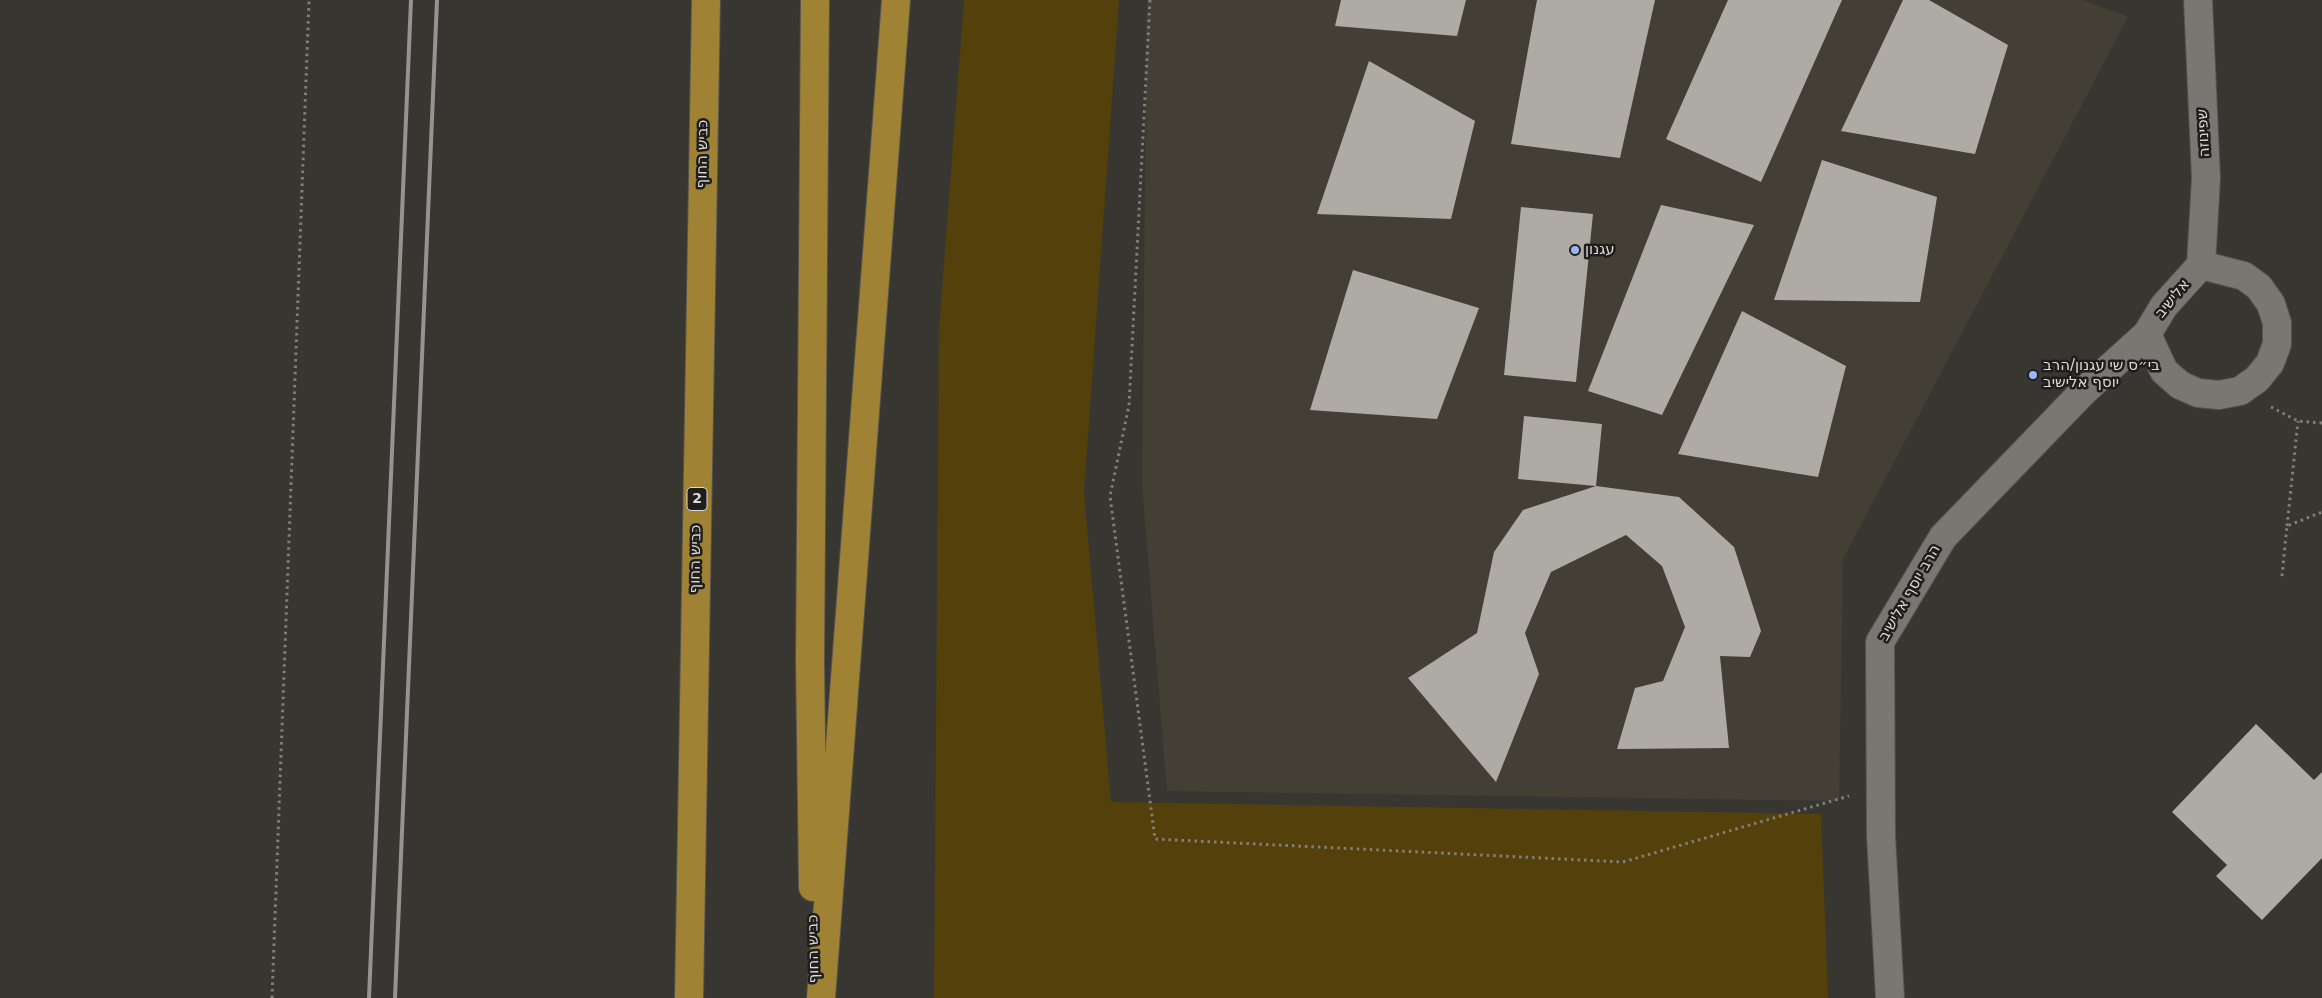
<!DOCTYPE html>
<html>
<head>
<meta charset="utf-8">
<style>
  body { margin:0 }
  canvas { display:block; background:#383631 }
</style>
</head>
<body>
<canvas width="2322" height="998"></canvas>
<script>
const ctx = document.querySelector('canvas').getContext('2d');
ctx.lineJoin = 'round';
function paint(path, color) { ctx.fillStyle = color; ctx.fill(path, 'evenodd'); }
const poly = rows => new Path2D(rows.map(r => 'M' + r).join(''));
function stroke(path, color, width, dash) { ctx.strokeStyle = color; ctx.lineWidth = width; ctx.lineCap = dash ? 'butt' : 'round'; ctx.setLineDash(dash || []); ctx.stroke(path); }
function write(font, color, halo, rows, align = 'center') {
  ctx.font = font + ' "DejaVu Sans",Heebo,sans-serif'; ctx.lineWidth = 5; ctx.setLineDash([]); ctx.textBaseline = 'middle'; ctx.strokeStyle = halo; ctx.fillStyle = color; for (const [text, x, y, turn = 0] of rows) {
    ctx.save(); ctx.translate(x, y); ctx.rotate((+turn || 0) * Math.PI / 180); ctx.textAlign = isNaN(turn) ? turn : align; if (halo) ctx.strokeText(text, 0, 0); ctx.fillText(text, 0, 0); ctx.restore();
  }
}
paint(poly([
  [1147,0,2083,0,2128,17,1843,559,1839,801,1167,791,1142,484]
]), '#443f35');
paint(poly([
  [964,0,1119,0,1084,492,1111,802,1821,814,1828,998,934,998,939,330]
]), '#53400a');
paint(poly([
  [1341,0,1466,0,1457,36,1335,26],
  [1537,0,1655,0,1620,158,1511,144],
  [1728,0,1842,0,1761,182,1666,139],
  [1903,0,1929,0,2008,45,1975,154,1841,131],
  [1369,61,1475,121,1451,219,1317,214],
  [1822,160,1937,197,1920,302,1774,300],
  [1661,205,1754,225,1662,415,1588,391],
  [1521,207,1593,214,1576,382,1504,375],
  [1353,270,1479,308,1437,419,1310,410],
  [1742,311,1846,366,1818,477,1678,454],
  [1524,416,1602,424,1596,486,1679,497,1734,547,1761,631,1750,657,1720,656,1729,748,1617,749,1635,688,1663,681,1685,627,1662,566,1626,535,1551,572,1525,633,1539,674,1496,782,1408,678,1477,633,1494,552,1523,510,1596,486,1518,479],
  [2256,724,2314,780,2322,772,2322,858,2262,920,2216,876,2227,865,2172,812]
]), '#aeaba5');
const street = poly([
  [2198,0,2206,178,2201,265],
  [2147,334,2164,371,2180,385,2198,393,2219,395,2240,391,2257,379,2270,363,2277,344,2277,323,2271,304,2259,287,2244,276,2201,265],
  [1890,998,1881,836,1880,642,1943,537,2084,391,2147,334,2164,306,2201,265]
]);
const highway = poly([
  [813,887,810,661,815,0],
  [689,998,706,0],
  [821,998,896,0]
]);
stroke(street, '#55534e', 30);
stroke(highway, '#55534e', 30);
stroke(poly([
  [1150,0,1129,405,1110,496,1155,839,1623,862,1849,796],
  [2271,407,2298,421,2322,423],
  [2287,526,2298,421],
  [2282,576,2287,526,2322,512],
  [272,998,309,0]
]), '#807f7b', 3, [2.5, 4]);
stroke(street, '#797772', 28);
stroke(highway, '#a08234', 28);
stroke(poly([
  [369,998,411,0],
  [395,998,437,0]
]), '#969491', 4);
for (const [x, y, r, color] of [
  [1575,250,5,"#99b5fd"],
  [2033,375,5,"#99b5fd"]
]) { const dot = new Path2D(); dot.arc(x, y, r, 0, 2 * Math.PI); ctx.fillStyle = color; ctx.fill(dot); stroke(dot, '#1f1e1c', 2); }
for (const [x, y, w] of [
  [697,499,20]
]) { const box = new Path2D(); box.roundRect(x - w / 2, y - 11.5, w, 23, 4); ctx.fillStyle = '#1f1e1c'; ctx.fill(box); stroke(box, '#dcdbd8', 1); }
write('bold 14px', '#dcdbd8', null, [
  ["2",697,499]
]);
write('15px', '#dcdbd8', '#1f1e1c', [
  ["שפינוזה",2204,133,-93],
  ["כביש החוף",703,154,-89],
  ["אלישיב",2173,299,-51],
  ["כביש החוף",696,559,-89],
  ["הרב יוסף אלישיב",1910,593,-60],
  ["כביש החוף",814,949,-91]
]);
write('15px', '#dcdbd8', '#1f1e1c', [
  ["עגנון",1585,250],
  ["בי״ס שי עגנון/הרב",2043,366],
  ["יוסף אלישיב",2043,383]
], 'left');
</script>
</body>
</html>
